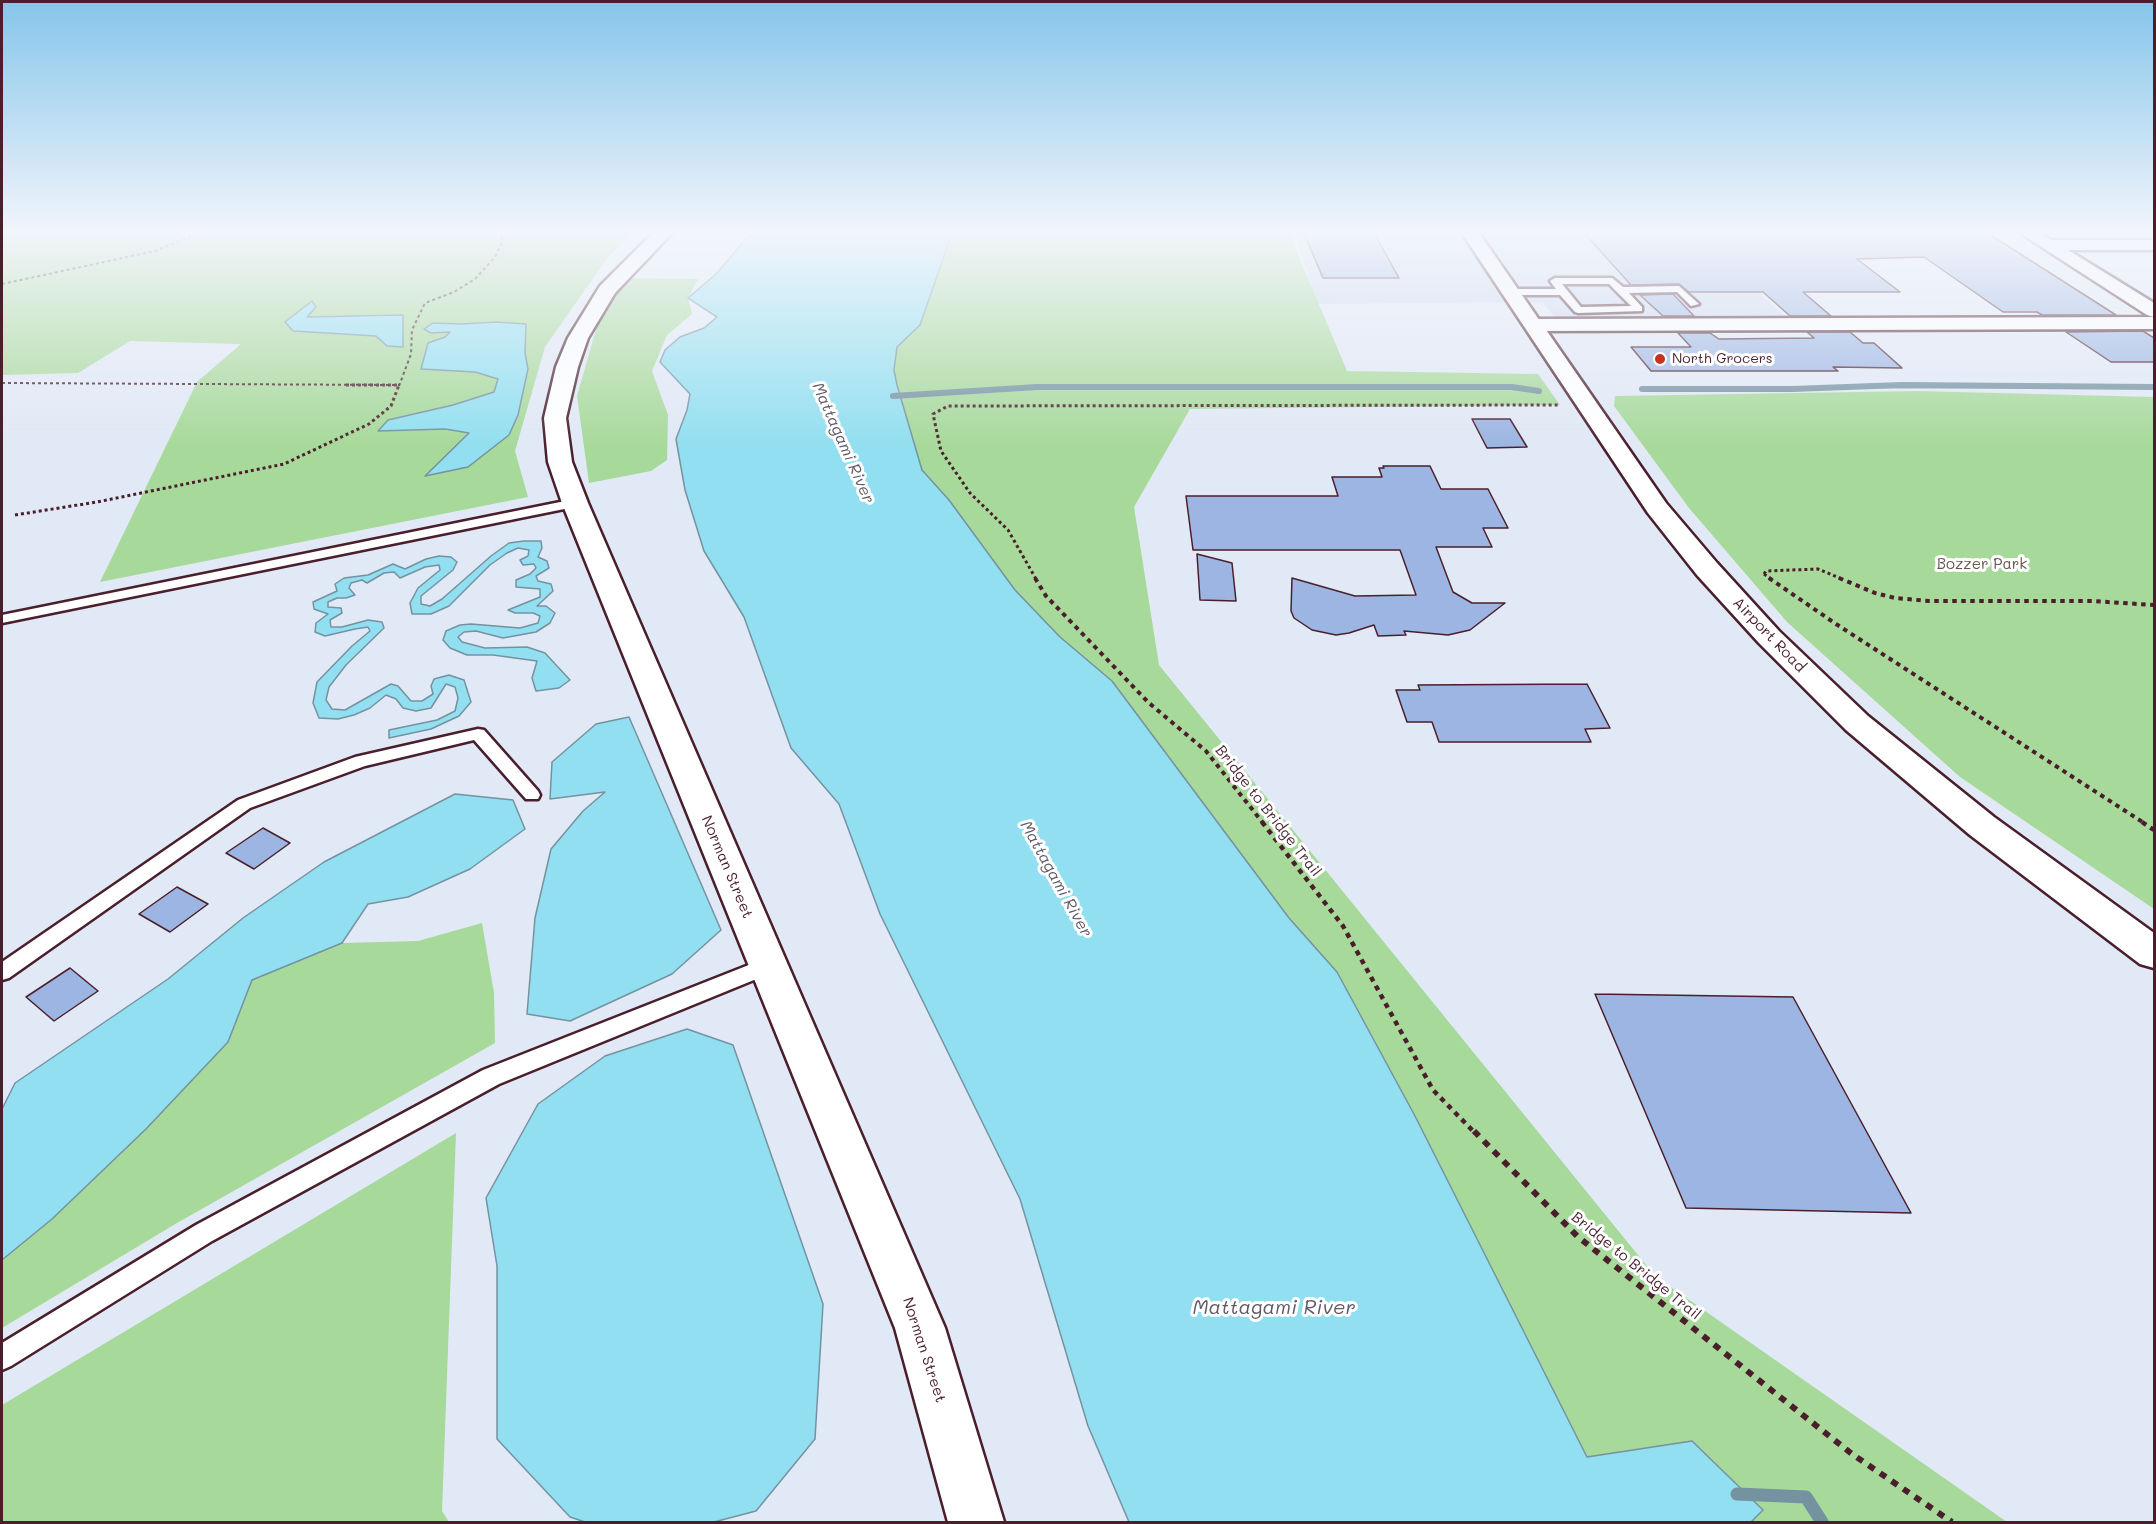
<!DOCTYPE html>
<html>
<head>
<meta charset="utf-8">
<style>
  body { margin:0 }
  #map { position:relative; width:2156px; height:1524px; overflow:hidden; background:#e1e9f6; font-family:Mali,sans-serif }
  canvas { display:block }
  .frame { position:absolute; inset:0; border:3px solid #4a1f2b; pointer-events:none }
</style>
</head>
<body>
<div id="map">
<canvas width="2156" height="1524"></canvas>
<div class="frame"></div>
</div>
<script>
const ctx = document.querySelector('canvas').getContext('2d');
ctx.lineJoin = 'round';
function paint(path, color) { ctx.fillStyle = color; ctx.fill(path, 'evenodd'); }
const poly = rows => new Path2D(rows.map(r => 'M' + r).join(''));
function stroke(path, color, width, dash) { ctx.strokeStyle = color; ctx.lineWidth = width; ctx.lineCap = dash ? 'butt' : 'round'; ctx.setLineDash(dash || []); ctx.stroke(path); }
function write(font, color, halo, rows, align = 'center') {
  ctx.font = font + ' Mali,sans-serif'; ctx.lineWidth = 6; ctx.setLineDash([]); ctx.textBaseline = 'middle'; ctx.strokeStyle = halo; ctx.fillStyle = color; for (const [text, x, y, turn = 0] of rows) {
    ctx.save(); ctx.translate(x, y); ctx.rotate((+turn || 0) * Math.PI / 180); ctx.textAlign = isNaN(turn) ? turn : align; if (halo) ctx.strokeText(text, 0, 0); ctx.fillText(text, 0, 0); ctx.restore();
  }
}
paint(poly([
  [1294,233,1691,233,1789,320,1558,321,1542,302,1318,304]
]), '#ccd9f0');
paint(poly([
  [2,233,632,233,608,257,545,347,515,451,528,497,100,582,197,382,241,344,130,341,78,373,2,375],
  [954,233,1289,233,1347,371,1538,374,1560,405,1190,409,1134,507,1159,665,1655,1276,2007,1522,1751,1522,1762,1510,1692,1442,1587,1457,1415,1116,1337,972,1289,918,1060,637,1015,590,949,500,922,470,897,385,894,370,897,346,920,325,951,236],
  [626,278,698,279,688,298,692,314,667,335,652,371,668,415,667,460,651,471,589,483,577,396,599,319],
  [1918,391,2154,397,2154,909,1960,777,1787,622,1689,508,1614,406,1615,396],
  [482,923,494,993,495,1043,177,1223,2,1328,2,1260,52,1219,146,1129,228,1042,252,980,342,943,418,941],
  [456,1133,442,1511,449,1522,2,1522,2,1405]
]), '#a7d99a');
const water = poly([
  [751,233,954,233,951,236,920,325,897,347,894,370,897,385,922,470,949,500,1015,590,1060,637,1112,681,1289,918,1337,972,1415,1116,1587,1457,1692,1441,1763,1510,1751,1522,1129,1522,1088,1426,1020,1199,880,914,839,804,791,748,744,617,704,551,685,490,676,439,687,410,690,394,660,362,665,350,680,337,704,328,717,317,688,298,717,273,751,233],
  [312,301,316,307,307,317,403,315,403,347,387,346,376,336,293,331,285,322,312,301],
  [496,322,526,324,525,353,528,369,518,415,509,435,468,467,425,476,469,433,445,429,378,431,388,420,453,405,494,392,498,379,475,372,421,369,428,343,445,337,450,332,431,333,424,329,433,323,462,324,496,322],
  [524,541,541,541,542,548,538,557,547,561,549,568,536,576,538,581,551,584,553,591,537,606,546,606,555,613,550,623,536,632,503,638,476,631,464,632,458,637,462,642,485,648,527,647,545,653,570,680,559,688,536,691,532,678,537,661,493,655,467,655,450,648,443,640,446,631,460,625,471,624,520,628,538,623,540,616,533,613,515,613,508,610,540,597,540,589,516,587,516,580,530,574,536,568,534,564,523,565,520,560,528,556,529,550,518,548,507,553,490,565,449,606,431,614,412,614,410,603,418,588,440,570,439,565,425,567,400,578,394,572,384,573,367,583,362,580,351,583,349,588,355,595,346,598,337,598,328,602,328,607,341,608,342,613,330,620,331,627,342,627,368,620,382,622,384,628,346,665,329,687,326,700,332,709,345,710,391,684,398,686,411,701,422,701,433,694,431,686,434,679,449,675,464,680,471,702,459,716,431,729,389,738,389,730,437,720,455,711,458,698,455,687,446,684,431,708,416,711,403,708,396,699,386,695,370,708,354,715,338,719,319,718,313,703,317,682,352,646,370,631,368,627,355,629,325,636,315,632,316,623,328,614,314,609,313,602,337,591,335,584,344,578,368,575,393,564,405,569,426,559,439,556,451,557,457,562,453,570,421,596,421,604,430,606,442,599,491,556,509,543,524,541],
  [629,717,721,930,672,974,570,1021,527,1014,535,918,551,849,583,811,605,792,550,799,552,762,596,724,629,717],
  [455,794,513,800,525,829,470,869,408,897,368,904,342,943,252,980,228,1042,146,1129,52,1219,2,1260,2,1109,15,1083,168,979,243,918,324,862,455,794],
  [687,1029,733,1045,823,1304,815,1439,756,1511,714,1522,585,1522,570,1517,497,1439,497,1266,486,1198,538,1104,605,1056,687,1029]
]);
paint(water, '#91dff0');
stroke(water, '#7592a1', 1.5);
stroke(poly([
  [1867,386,2057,386]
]), '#7592a1', 4.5);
stroke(poly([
  [1642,389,1792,389,1901,385,2154,387],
  [893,396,1037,387,1512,387,1539,391]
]), '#7592a1', 6);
stroke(poly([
  [1737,1494,1806,1497,1822,1522]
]), '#7592a1', 13);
const building = poly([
  [1304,233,1374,233,1399,278,1323,278,1304,233],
  [1584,233,1989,234,2116,315,2042,315,2037,312,2003,312,1924,257,1857,259,1900,292,1803,292,1831,316,1790,316,1763,292,1689,292,1679,284,1631,285,1584,233],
  [1673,294,1694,316,1663,316,1640,295,1673,294],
  [2143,331,2154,338,2154,362,2111,362,2066,332,2143,331],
  [1807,332,1850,332,1863,343,1874,343,1902,368,1833,367,1838,371,1651,371,1631,347,1691,347,1678,333,1710,333,1719,339,1814,338,1807,332],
  [1472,419,1510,419,1527,447,1487,448,1472,419],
  [1383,466,1430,466,1441,489,1488,489,1508,528,1483,528,1492,547,1436,547,1453,592,1472,603,1505,603,1470,630,1448,635,1404,631,1406,635,1378,636,1374,625,1349,633,1336,635,1312,630,1294,618,1291,611,1292,578,1355,596,1416,595,1400,550,1193,550,1186,496,1338,496,1332,477,1382,477,1379,468,1384,468,1383,466],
  [1197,554,1232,563,1236,601,1200,600,1197,554],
  [1587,684,1610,728,1585,729,1591,742,1439,742,1432,722,1407,722,1396,690,1420,690,1418,685,1587,684],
  [263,828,290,843,254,869,226,853,263,828],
  [177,887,208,904,170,932,139,914,177,887],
  [70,968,98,991,54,1021,26,997,70,968],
  [1595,994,1793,997,1911,1213,1686,1208,1595,994]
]);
paint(building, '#9cb5e2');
stroke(building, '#4a1f2b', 1.5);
const service = poly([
  [1555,278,1612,278,1623,287,1679,286,1699,304,1691,306,1677,292,1629,293,1642,307,1642,311,1578,313,1575,312,1560,295,1511,295,1506,292,1511,289,1556,289,1550,281,1555,278],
  [1562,284,1609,284,1631,306,1581,307,1562,284],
  [575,499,581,503,579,506,2,623,2,615,575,499],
  [478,729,484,730,538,791,540,795,538,799,526,799,474,740,365,766,250,808,9,978,2,980,2,962,238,800,355,757,478,729],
  [769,957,776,959,779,965,776,971,499,1084,212,1241,11,1366,2,1370,2,1343,196,1225,483,1070,769,957]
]);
const minor = poly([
  [2020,233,2040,233,2051,240,2154,240,2154,250,2068,250,2154,303,2154,317,2147,315,2020,233],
  [2154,317,2154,329,1534,331,1527,329,1524,325,1527,321,1534,319,2154,317]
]);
const tertiary = poly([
  [653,233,672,233,615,293,588,338,578,367,566,418,572,462,588,503,945,1328,1004,1522,948,1522,895,1328,562,503,548,462,544,418,556,367,568,338,600,286,653,233]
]);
const secondary = poly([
  [1462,233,1479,233,1666,503,1717,563,1779,631,1868,716,1994,817,2154,933,2154,968,2140,964,1970,835,1846,730,1759,643,1697,575,1648,513,1462,233]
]);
stroke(service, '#4a1f2b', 5);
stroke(minor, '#4a1f2b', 5);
stroke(tertiary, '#4a1f2b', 5);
stroke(secondary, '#4a1f2b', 5);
stroke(poly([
  [2,284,155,251,199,233],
  [2,383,399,385],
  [399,386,411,354,412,330,425,303,454,292,475,279,495,257,502,242,502,233]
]), '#4a1f2b', 2, [3, 3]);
stroke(poly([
  [346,385,399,385],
  [15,515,97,502,284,464,369,424,391,406,399,385],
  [1764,574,1771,579],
  [1764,574,1766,571,1818,569,1842,579],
  [1036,579,1008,530,970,493,941,451,933,414,948,406,1559,405]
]), '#4a1f2b', 3, [3, 3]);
stroke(poly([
  [1035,578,1046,596,1149,703,1206,751,1263,823],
  [1769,578,1836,624,2144,823],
  [1839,578,1875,593,1895,598,1929,601,2092,601,2154,605]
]), '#4a1f2b', 4, [4.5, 4.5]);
stroke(poly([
  [1262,822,1343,926,1433,1090,1475,1133],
  [2142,822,2154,830]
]), '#4a1f2b', 4.5, [5, 5]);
stroke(poly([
  [1474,1131,1577,1236,1852,1454,1952,1522]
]), '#4a1f2b', 6, [7, 7]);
paint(service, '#fff');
paint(minor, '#fff');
paint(tertiary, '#fff');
paint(secondary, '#fff');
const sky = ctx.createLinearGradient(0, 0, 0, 447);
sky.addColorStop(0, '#85c5eb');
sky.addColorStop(0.52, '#f2f5fb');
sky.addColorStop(1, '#f2f5fb00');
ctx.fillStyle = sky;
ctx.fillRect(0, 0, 2156, 447);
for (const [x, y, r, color] of [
  [1660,359,6,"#c8321e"]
]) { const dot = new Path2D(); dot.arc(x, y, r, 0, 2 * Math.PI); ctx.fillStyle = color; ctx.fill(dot); stroke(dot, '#fff', 2); }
write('14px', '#4a1f2b', '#fff', [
  ["North Grocers",1672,359]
], 'left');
write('15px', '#66574c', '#fff', [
  ["Bozzer Park",1982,564]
]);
write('15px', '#4a1f2b', '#fff', [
  ["Airport Road",1769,635,46],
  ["Bridge to Bridge Trail",1268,811,52],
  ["Norman Street",727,867,67],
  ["Bridge to Bridge Trail",1636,1266,39],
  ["Norman Street",924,1350,72]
]);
write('italic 16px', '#5f5966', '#fff', [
  ["Mattagami River",843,443,66],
  ["Mattagami River",1056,879,61]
]);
write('italic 20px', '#5f5966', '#fff', [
  ["Mattagami River",1274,1308]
]);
</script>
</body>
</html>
